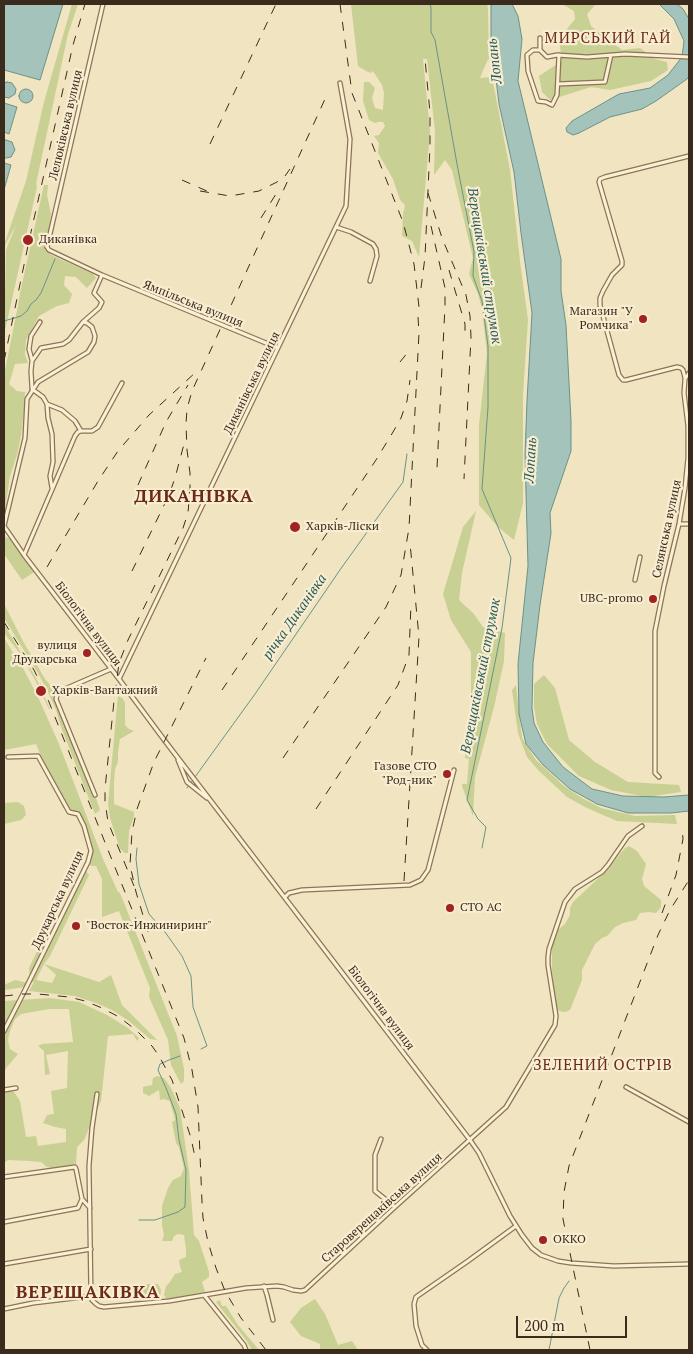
<!DOCTYPE html>
<html>
<head>
<meta charset="utf-8">
<style>
  body { margin:0 }
  #map { position:relative; width:693px; height:1354px; overflow:hidden; background:#f1e4c0; font-family:"PT Serif",serif }
  canvas { display:block }
  .frame { position:absolute; inset:0; border:5px solid #3b2b1c; pointer-events:none }
  .scale { position:absolute; left:516px; top:1316px; width:111px; height:22px; box-sizing:border-box; border:2px solid #3b2b1c; border-top:0; padding-left:6px; font-size:15px; line-height:18px; white-space:nowrap; color:#3b2b1c; -webkit-text-stroke:4px #f8edd1; paint-order:stroke }
</style>
</head>
<body>
<div id="map">
<canvas width="693" height="1354"></canvas>
<div class="frame"></div>
<div class="scale">200 m</div>
</div>
<script>
const ctx = document.querySelector('canvas').getContext('2d');
ctx.lineJoin = 'round';
function paint(path, color) { ctx.fillStyle = color; ctx.fill(path, 'evenodd'); }
const poly = rows => new Path2D(rows.map(r => 'M' + r).join(''));
function stroke(path, color, width, dash) { ctx.strokeStyle = color; ctx.lineWidth = width; ctx.lineCap = dash ? 'butt' : 'round'; ctx.setLineDash(dash || []); ctx.stroke(path); }
function write(font, color, halo, rows, align = 'center') {
  ctx.font = font + ' "PT Serif",serif'; ctx.lineWidth = 4.5; ctx.setLineDash([]); ctx.textBaseline = 'middle'; ctx.strokeStyle = halo; ctx.fillStyle = color; for (const [text, x, y, turn = 0] of rows) {
    ctx.save(); ctx.translate(x, y); ctx.rotate((+turn || 0) * Math.PI / 180); ctx.textAlign = isNaN(turn) ? turn : align; if (halo) ctx.strokeText(text, 0, 0); ctx.fillText(text, 0, 0); ctx.restore();
  }
}
paint(poly([
  [72,4,78,4,68,34,36,184,37,187,4,335,6,250,16,225,4,247,4,245,26,181,44,102],
  [351,4,487,4,488,9,489,59,487,61,480,78,492,77,510,170,520,261,528,320,523,395,523,503,514,540,498,527,479,505,479,425,487,353,482,309,478,294,469,274,473,258,452,170,445,160,434,175,435,131,427,59,423,59,430,132,419,257,412,241,402,236,403,214,405,205,400,200,393,179,378,153,379,143,374,136,379,135,385,126,383,122,378,122,375,123,369,120,363,101,364,82,369,82,375,88,372,98,375,108,383,110,384,93,382,85,373,71,371,73,366,71,358,66],
  [562,4,596,4,587,14,591,26,622,50,640,48,655,59,667,62,668,70,651,81,610,90,591,87,550,100,542,92,539,76,562,61,559,39,575,19,574,11],
  [44,185,48,185,47,195,51,214,47,250,51,255,93,274,96,278,87,288,76,277,65,276,64,285,72,294,69,303,57,306,39,316,26,340,25,355,28,363,15,364,9,384,17,391,25,392,24,411,21,436,17,455,10,476,4,516,4,375,18,306,20,293],
  [476,511,462,573,459,600,474,614,483,627,505,633,504,661,494,707,475,777,473,816,462,786,462,784,467,784,469,759,465,758,471,699,471,652,451,620,443,594,463,527],
  [4,537,13,539,36,571,22,580,4,554],
  [4,604,24,643,45,679,52,687,56,699,95,795,100,810,95,814,61,727,56,710,48,692,38,673,4,618],
  [4,624,36,678,50,709,49,709,34,678,18,651,4,633],
  [4,638,24,670,38,697,59,744,103,859,118,892,120,893,177,1036,184,1069,184,1081,181,1084,171,1065,168,1040,149,997,150,988,119,911,102,917,102,879,96,866,91,866,88,862,90,846,78,814,63,808,36,744,4,750],
  [544,675,555,688,569,740,595,762,628,782,679,785,681,792,647,797,611,790,579,776,547,744,537,724,534,707,534,684],
  [516,685,522,738,536,760,564,786,582,798,601,808,635,816,675,815,677,824,617,821,587,808,567,797,539,771,527,757,518,733,512,690],
  [118,695,123,699,125,703,125,725,129,729,134,731,120,739,118,752,118,762,115,769,114,782,114,804,134,812,134,816,129,831,128,853,125,853,120,849,110,818,108,804],
  [18,802,24,806,26,815,21,820,4,824,4,803],
  [629,846,637,851,646,864,642,879,644,886,661,900,661,907,656,913,649,912,640,913,636,920,623,923,615,927,607,936,602,938,595,944,582,970,582,980,570,1010,565,1012,559,1011,556,1007,552,971,552,946,558,930,565,924,570,915,570,908,573,902,606,871,625,848],
  [86,871,89,875,50,956,44,964,99,982,111,975,122,1005,157,1040,150,1039,129,1021,112,1010,96,1003,75,996,29,991,34,982,30,982,29,968,45,935,53,936],
  [44,964,56,975,52,983,36,980],
  [15,980,28,983,25,987,4,990,4,985],
  [50,998,79,1002,107,1015,128,1028,139,1038,137,1041,133,1034,108,1036,101,1101,84,1140,77,1147,76,1165,59,1169,47,1167,41,1162,30,1161,8,1160,4,1163,4,1089,14,1092,20,1101,26,1137,36,1136,38,1146,66,1142,66,1129,55,1127,43,1123,47,1115,54,1114,51,1091,67,1088,68,1051,46,1055,50,1074,45,1075,44,1051,38,1046,42,1044,73,1042,69,1009,49,1009,21,1014,15,1019,10,1031,8,1040,10,1049,18,1054,7,1067,4,1072,4,1001],
  [157,1076,164,1078,171,1088,180,1108,189,1171,194,1235,199,1241,209,1272,209,1277,202,1282,205,1292,167,1299,164,1295,166,1286,170,1282,175,1274,182,1272,180,1266,179,1260,186,1257,186,1249,184,1235,178,1234,174,1236,172,1241,162,1241,164,1235,162,1225,162,1206,168,1188,173,1180,181,1176,184,1168,179,1147,176,1143,172,1122,175,1120,170,1101,164,1099,160,1100,159,1090,149,1096,143,1093,143,1087,152,1085,153,1078],
  [135,1284,158,1284,161,1290,160,1298,147,1298,135,1302,133,1298,136,1294,134,1289],
  [315,1299,325,1314,338,1345,352,1341,358,1350,320,1350,320,1344,301,1336,290,1322,301,1308],
  [220,1300,222,1306,226,1306,238,1325,259,1350,252,1350,246,1340,216,1302]
]), '#c8d093');
const water = poly([
  [4,4,63,4,40,80,4,70,4,4],
  [491,4,512,4,518,16,522,39,518,81,561,259,561,291,566,325,571,421,571,451,550,513,551,533,540,605,533,663,532,708,534,723,543,742,563,767,592,789,623,796,664,797,689,795,689,811,671,813,628,813,597,804,570,789,543,765,526,744,519,714,518,664,528,566,525,455,527,401,532,313,521,233,514,172,499,104,491,37,491,4],
  [659,4,677,4,683,9,689,19,689,76,687,79,656,101,642,109,610,117,579,133,573,135,567,132,566,128,572,121,619,94,650,88,668,75,682,57,684,41,674,19,659,4],
  [7,82,12,83,16,89,15,94,9,98,4,97,4,83,7,82],
  '19 96a7 7 0 1 1 14 0a7 7 0 1 1-14 0Z',
  [4,103,17,107,9,134,4,132,4,103],
  [6,140,12,142,15,150,11,157,6,158,4,158,4,141,6,140],
  [4,163,11,165,4,190,4,163]
]);
paint(water, '#a4c3ba');
stroke(water, '#6a9289', 1);
stroke(poly([
  [430,4,431,8,431,32,435,40,457,164,474,252,473,276,482,301,488,346,488,407,482,489,511,558,502,628,467,800,478,819,486,827,482,848],
  [4,321,21,316,27,311,31,304,36,300,41,293,55,259],
  [195,777,255,694,342,567,403,482,407,454],
  [187,788,193,780],
  [137,848,136,859,139,884,149,914,165,932,182,956,191,976,193,1007,207,1046,201,1049],
  [139,1220,155,1220,178,1212,185,1207,186,1170,179,1140,176,1114,166,1088,158,1070,160,1064,169,1060,180,1056],
  [549,1350,559,1298,564,1288,569,1281]
]), '#6a9289', 1);
const street = poly([
  [103,4,47,247,49,250,102,275,278,348],
  [540,38,540,50,547,57,557,55,587,57,625,54,689,57],
  [540,50,533,50,527,55,528,71,538,101,546,102,552,105,557,95,559,55],
  [558,84,605,82,611,55],
  [336,227,351,232,373,244,376,249,377,256,370,281],
  [32,360,29,349,31,336,40,322],
  [685,378,683,370,681,368,677,367,626,380,623,380,619,375,600,305,600,298,603,291,612,275,622,265,622,261,599,182,600,179,605,177,689,156],
  [32,388,31,371,32,361,41,348,63,344,69,340,83,322,99,308,102,302,94,293,102,275],
  [32,389,43,397,47,404,48,418,52,434,53,462,50,476,52,488],
  [47,404,62,410,75,421,81,431],
  [81,431,92,431,98,427,122,383],
  [679,524,689,524],
  [4,526,24,555,119,679,165,741,470,1140,479,1153,510,1216,522,1235,532,1248,541,1255,558,1261,571,1263,614,1266,689,1264],
  [4,526,25,438,27,399,38,382,88,352,94,342,95,336,92,327,87,323,83,322],
  [24,555,75,436,78,432,81,431],
  [635,580,640,557],
  [119,679,346,206,350,139,340,83],
  [178,760,187,782,207,798],
  [659,777,655,773,655,631,664,586,679,524,685,488,688,458,688,426,684,393,685,379,689,373],
  [95,795,56,699,58,692,111,669],
  [285,897,289,893,302,890,410,885,421,880,428,870,454,770],
  [4,1031,23,994,88,862,91,851,84,826,78,814,69,812,38,756,8,757],
  [626,1087,689,1122],
  [4,1090,16,1088],
  [381,1139,375,1155,375,1191,395,1207],
  [4,1177,75,1167,76,1169,82,1199,90,1208],
  [4,1222,78,1208,82,1199],
  [4,1264,91,1249],
  [264,1286,267,1295,273,1320],
  [204,1295,244,1345,246,1350],
  [91,1296,89,1166,92,1128,97,1094],
  [4,1309,33,1303,91,1296,92,1300,95,1303,99,1306,104,1307,169,1301,246,1288,277,1286,284,1287,293,1290,301,1291,305,1290,395,1207,506,1107,555,1025,556,1016,548,965,548,957,549,949,565,902,575,889,602,872,608,865,628,836,642,826],
  [427,1350,422,1345,416,1326,414,1304,416,1297,468,1261,516,1226]
]);
stroke(street, '#8c7457', 5.5);
stroke(street, '#fbf0d4', 3);
stroke(poly([
  [340,4,352,93,403,222,414,264,419,307],
  [210,144,276,4],
  [182,180,209,192],
  [200,191,230,196,259,191,277,182,285,176,290,169],
  [428,193,442,238,466,295,470,316,471,337,464,479],
  [261,218,276,194],
  [431,226,445,288,445,306,437,468],
  [449,270,465,324,465,333],
  [421,288,425,257,430,146,430,113,425,59],
  [4,361,29,241,73,45,85,4],
  [400,362,408,352],
  [138,485,166,422,188,385],
  [47,567,98,481,118,451,149,415,196,372],
  [132,571,169,495,175,478,184,444],
  [4,622,34,670,47,697,110,855,184,1038,192,1070,198,1107,202,1202,203,1218,208,1242,216,1268,225,1291,241,1318,266,1350],
  [222,690,376,460,393,432,401,418,407,401,410,380],
  [283,758,386,607,401,575,409,528,419,333,418,317],
  [316,809,398,685,409,655,411,603],
  [404,881,419,637,410,543],
  [134,886,108,822,105,801,105,789,114,701,119,663,128,640,183,528,188,513,190,488,190,473,187,450,186,424,187,409,192,391,325,99],
  [662,913,676,875,683,839,682,828],
  [148,932,136,892,130,865,132,832,137,809,154,762,206,658],
  [4,996,23,994,38,994,69,997,85,1001,102,1008,119,1017,136,1030,152,1046,159,1056,172,1080,191,1138,195,1157],
  [590,1350,563,1219,564,1192,569,1166,658,935,670,910,689,880]
]), '#3b2b1c', 1, [9, 9]);
for (const [x, y, r, color] of [
  [28,240,6,"#a02322"],
  [643,319,5,"#a02322"],
  [295,527,6,"#a02322"],
  [653,599,5,"#a02322"],
  [87,653,5,"#a02322"],
  [41,691,6,"#a02322"],
  [447,774,5,"#a02322"],
  [450,908,5,"#a02322"],
  [76,926,5,"#a02322"],
  [543,1240,5,"#a02322"]
]) { const dot = new Path2D(); dot.arc(x, y, r, 0, 2 * Math.PI); ctx.fillStyle = color; ctx.fill(dot); stroke(dot, '#f8edd1', 2); }
write('12px', '#3b2b1c', '#f8edd1', [
  ["Лелюківська вулиця",66,125,-77],
  ["Ямпільська вулиця",193,304,22],
  ["Диканівська вулиця",252,383,-64],
  ["Селянська вулиця",667,529,-78],
  ["Біологічна вулиця",88,624,53],
  ["Друкарська вулиця",58,900,-65],
  ["Біологічна вулиця",381,1008,53],
  ["Староверещаківська вулиця",382,1208,-42]
]);
write('12px', '#3b2b1c', '#f8edd1', [
  ["Диканівка",39,240],
  ["Магазин \"У",633,312,"right"],
  ["Ромчика\"",633,326,"right"],
  ["Харків-Ліски",306,527],
  ["UBC-promo",643,599,"right"],
  ["вулиця",77,646,"right"],
  ["Друкарська",77,660,"right"],
  ["Харків-Вантажний",52,691],
  ["Газове СТО",437,767,"right"],
  ["\"Род-ник\"",437,781,"right"],
  ["СТО АС",460,908],
  ["\"Восток-Инжиниринг\"",86,926],
  ["ОККО",553,1240]
], 'left');
write('italic 14px', '#2a5c59', '#f8edd1', [
  ["Лопань",495,61,-97],
  ["Верещаківський струмок",484,266,81],
  ["Лопань",531,460,-86],
  ["річка Диканівка",295,617,-55],
  ["Верещаківський струмок",481,676,-79]
]);
ctx.letterSpacing = '1px';
write('15px', '#6b2b18', '#f8edd1', [
  ["МИРСЬКИЙ ГАЙ",608,39],
  ["ЗЕЛЕНИЙ ОСТРІВ",603,1066]
]);
ctx.letterSpacing = '0px';
ctx.letterSpacing = '1px';
write('bold 18px', '#6b2b18', '#f8edd1', [
  ["ДИКАНІВКА",194,497],
  ["ВЕРЕЩАКІВКА",88,1293]
]);
ctx.letterSpacing = '0px';
</script>
</body>
</html>
